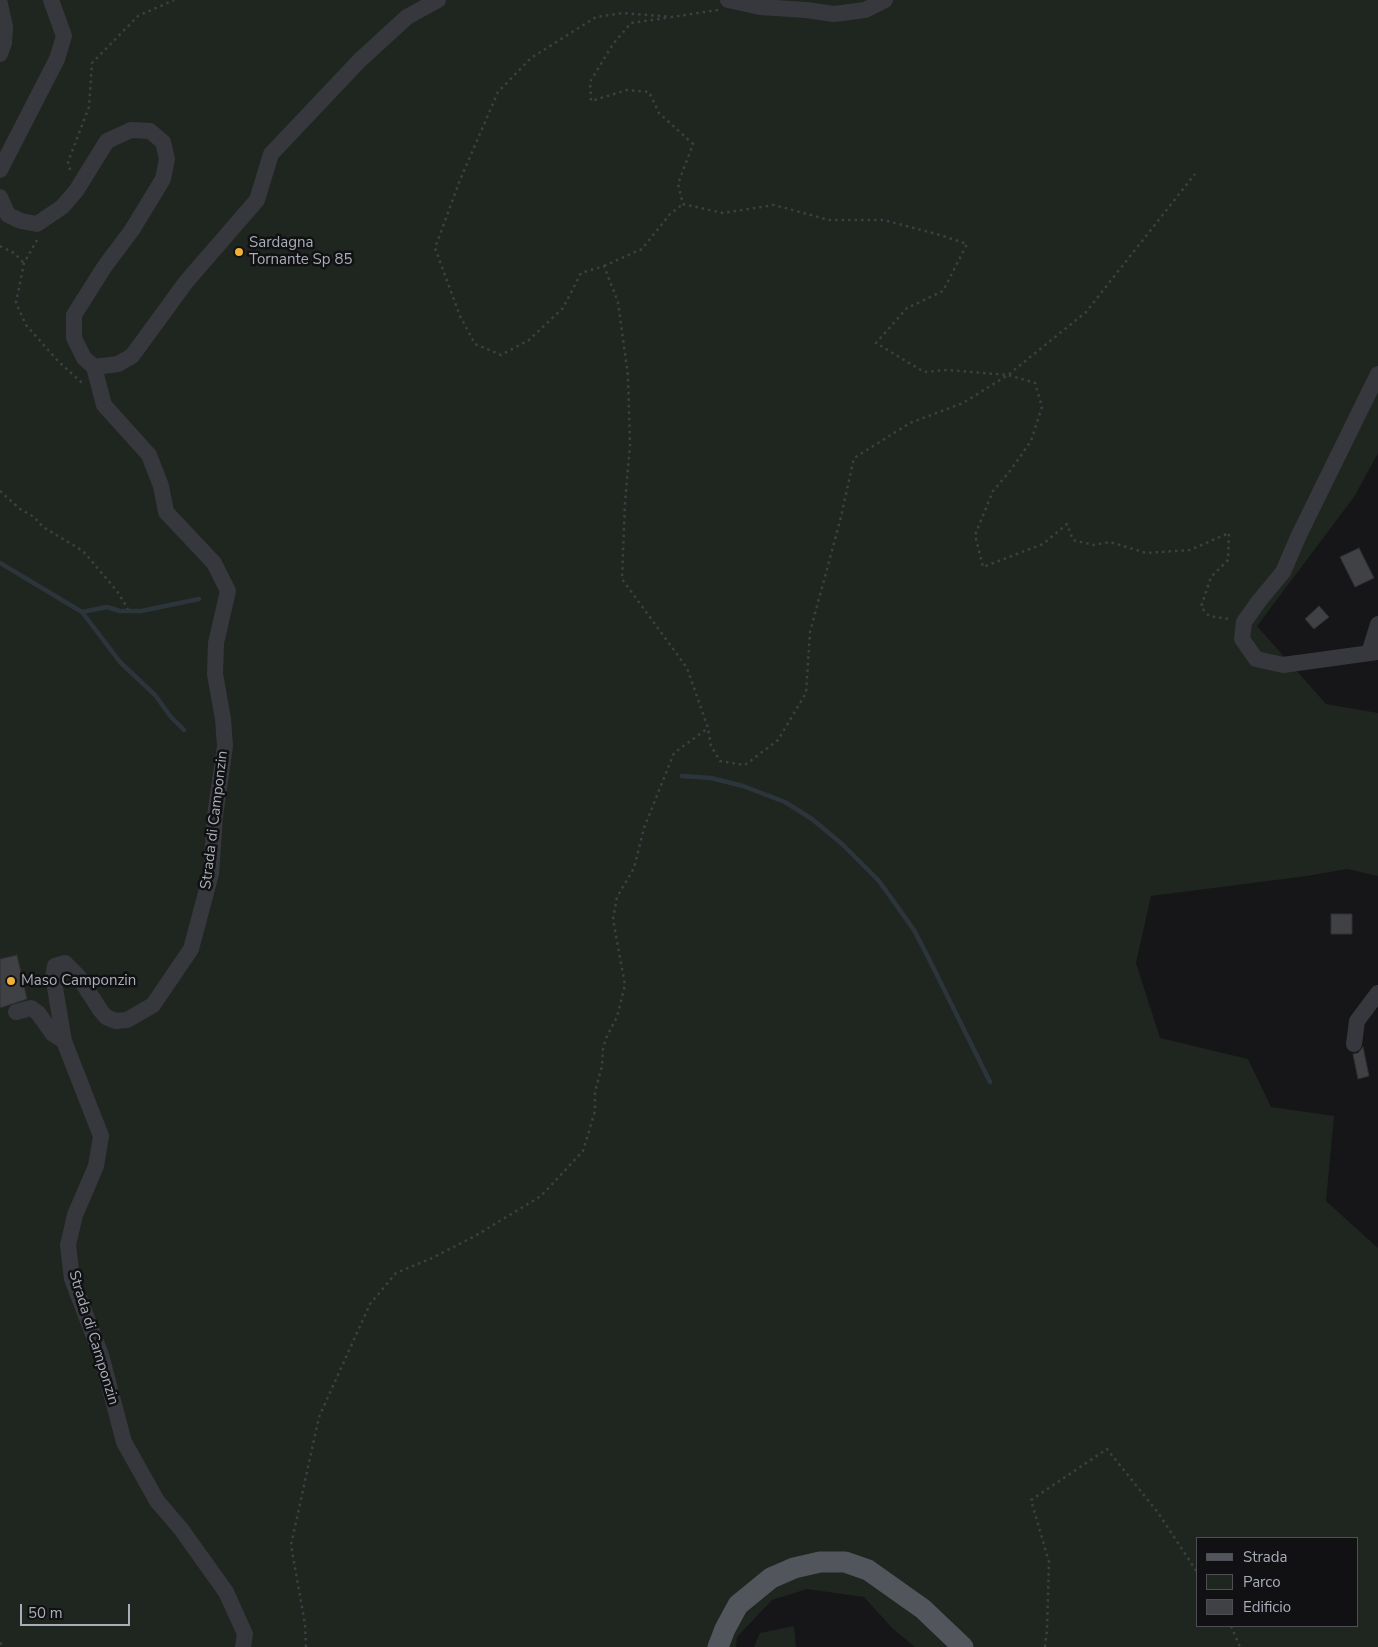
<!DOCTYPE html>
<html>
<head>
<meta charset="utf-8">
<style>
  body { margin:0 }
  #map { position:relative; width:1378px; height:1647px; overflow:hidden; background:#161618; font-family:"Nunito Sans",sans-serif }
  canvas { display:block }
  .legend { position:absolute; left:1196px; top:1537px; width:162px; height:90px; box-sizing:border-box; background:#111113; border:1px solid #4d4f55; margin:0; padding:6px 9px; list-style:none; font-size:15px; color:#a8adb8 }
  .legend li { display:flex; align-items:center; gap:10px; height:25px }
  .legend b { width:25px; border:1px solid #4d4f55 }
  .scale { position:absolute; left:20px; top:1604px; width:110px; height:22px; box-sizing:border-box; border:2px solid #a8adb8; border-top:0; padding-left:6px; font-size:15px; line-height:18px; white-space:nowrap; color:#a8adb8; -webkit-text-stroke:4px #111113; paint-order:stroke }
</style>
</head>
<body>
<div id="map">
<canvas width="1378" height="1647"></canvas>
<ul class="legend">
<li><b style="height:6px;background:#53555c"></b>Strada</li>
<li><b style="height:14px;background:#1e261f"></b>Parco</li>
<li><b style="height:14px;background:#404145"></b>Edificio</li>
</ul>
<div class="scale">50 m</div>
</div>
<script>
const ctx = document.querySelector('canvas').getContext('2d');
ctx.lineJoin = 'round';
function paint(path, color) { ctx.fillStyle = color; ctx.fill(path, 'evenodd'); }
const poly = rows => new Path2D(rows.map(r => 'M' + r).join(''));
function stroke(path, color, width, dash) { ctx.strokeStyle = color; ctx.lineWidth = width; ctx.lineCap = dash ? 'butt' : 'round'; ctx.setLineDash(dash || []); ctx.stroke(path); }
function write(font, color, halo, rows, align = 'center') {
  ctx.font = font + ' "Nunito Sans",sans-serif'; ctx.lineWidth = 5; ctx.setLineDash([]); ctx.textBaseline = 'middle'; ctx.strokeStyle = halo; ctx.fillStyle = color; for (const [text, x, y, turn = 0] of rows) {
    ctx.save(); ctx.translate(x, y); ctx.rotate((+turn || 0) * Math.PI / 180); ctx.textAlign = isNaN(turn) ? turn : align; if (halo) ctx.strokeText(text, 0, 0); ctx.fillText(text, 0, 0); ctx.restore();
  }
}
paint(poly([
  [0,0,1378,0,1378,453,1354,497,1257,626,1326,704,1378,713,1378,876,1347,869,1307,876,1151,896,1136,963,1160,1038,1248,1059,1271,1107,1334,1116,1326,1201,1378,1248,1378,1647,974,1647,928,1603,871,1563,791,1561,710,1647,0,1647],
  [1197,1538,1357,1538,1357,1626,1197,1626],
  [821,1569,865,1576,953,1647,915,1647,892,1628,864,1597,807,1589,772,1600,737,1637,736,1647,725,1647,743,1609,775,1584],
  [794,1626,796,1647,754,1647,760,1633]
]), '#1e261f');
stroke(poly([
  [0,563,82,612,120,662,155,695,171,717,184,730],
  [82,612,107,607,120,611,141,611,199,599],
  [682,776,711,778,743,786,785,802,812,819,842,844,879,881,914,930,928,957,990,1082]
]), '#2c353c', 4.5);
const building = poly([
  [1359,548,1374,578,1355,587,1340,557,1359,548],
  [1319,606,1329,617,1314,629,1305,619,1319,606],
  [1331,914,1352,914,1352,934,1331,934,1331,914],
  [17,955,27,999,0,1008,0,959,17,955],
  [1363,1047,1369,1076,1358,1079,1353,1054,1358,1053,1363,1047]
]);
paint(building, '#404145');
stroke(building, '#303034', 1);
stroke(poly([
  [718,10,672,17,623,13,596,17,531,58,498,92,460,180,435,248,460,316,475,344,501,355,529,340,563,308,581,273,604,266,618,302,628,376,630,445,625,503,622,579,687,668,708,728,711,746,720,761,745,765,778,740,806,693,810,632,840,521,854,458,910,423,963,403,1008,375,1086,312,1195,174],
  [666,18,631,23,613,44,590,82,591,101,627,90,649,92,659,113,693,144,678,184,683,204,723,213,774,205,829,220,884,220,940,235,967,244,943,291,907,308,876,343,924,372,947,370,1008,375,1035,383,1042,407,1031,441,1010,471,993,491,975,535,983,567,1043,544,1067,524,1073,540,1094,545,1110,542,1146,553,1190,550,1229,533,1228,560,1211,577,1201,607,1209,616,1229,619],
  [70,170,68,162,89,107,92,63,138,16,174,0],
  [37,240,24,263,16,303,26,325,57,360,82,383],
  [0,246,14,253,24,263],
  [604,266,642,249,670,214,683,204],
  [0,491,20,509,34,517,43,527,83,551,117,591,128,609],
  [1231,1626,1240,1647],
  [0,1643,5,1647],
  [306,1647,305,1624,291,1545,319,1417,370,1304,396,1273,430,1259,475,1236,541,1196,583,1151,595,1111,595,1092,602,1066,603,1048,607,1036,617,1017,625,985,613,919,617,897,634,868,644,828,674,753,708,728],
  [1045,1647,1047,1630,1049,1562,1031,1500,1107,1449,1159,1514,1197,1572]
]), '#3d3f44', 2.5, [2.5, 4]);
stroke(poly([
  [728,0,760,7,806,10,834,14,865,10,885,0],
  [0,4,5,27,4,43,0,54],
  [0,170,57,59,64,36,51,0],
  [0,197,8,215,21,221,37,224,62,207,76,191,107,141,131,130,150,131,163,142,167,159,163,179,132,230,105,266,74,315,74,338,84,358,94,367,118,364,132,356,186,282,257,200,271,154,360,60,407,17,438,0],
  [94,367,104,405,149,455,161,486,166,512,214,563,228,591,216,643,215,674,223,719,225,746,215,816,211,874,191,949,153,1005,127,1020,116,1021,106,1017,101,1011,78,976,65,963,55,966,53,976,64,1041,101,1136,96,1166,75,1215,68,1245,72,1279,101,1355,124,1442,157,1501,181,1529,226,1592,245,1634,243,1647],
  [1378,374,1299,535,1283,572,1259,601,1244,622,1242,639,1256,659,1283,665,1378,652],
  [1369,653,1378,624],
  [16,1012,31,1008,38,1013,53,1034,64,1041],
  [1354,1044,1357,1021,1378,993]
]), '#37383d', 16);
stroke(poly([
  [718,1647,725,1629,738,1605,771,1578,794,1568,820,1562,845,1562,868,1570,923,1609,963,1647]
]), '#53555c', 21);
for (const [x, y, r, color] of [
  [239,252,5,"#f2b134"],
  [11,981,5,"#f2b134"]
]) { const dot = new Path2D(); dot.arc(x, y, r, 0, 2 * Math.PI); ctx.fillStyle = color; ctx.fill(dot); stroke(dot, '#111113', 2); }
write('15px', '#a8adb8', '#111113', [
  ["Sardagna",249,243],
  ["Tornante Sp 85",249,260],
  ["Maso Camponzin",21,981]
], 'left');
write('15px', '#a8adb8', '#111113', [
  ["Strada di Camponzin",215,820,-83],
  ["Strada di Camponzin",93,1338,73]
]);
</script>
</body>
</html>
